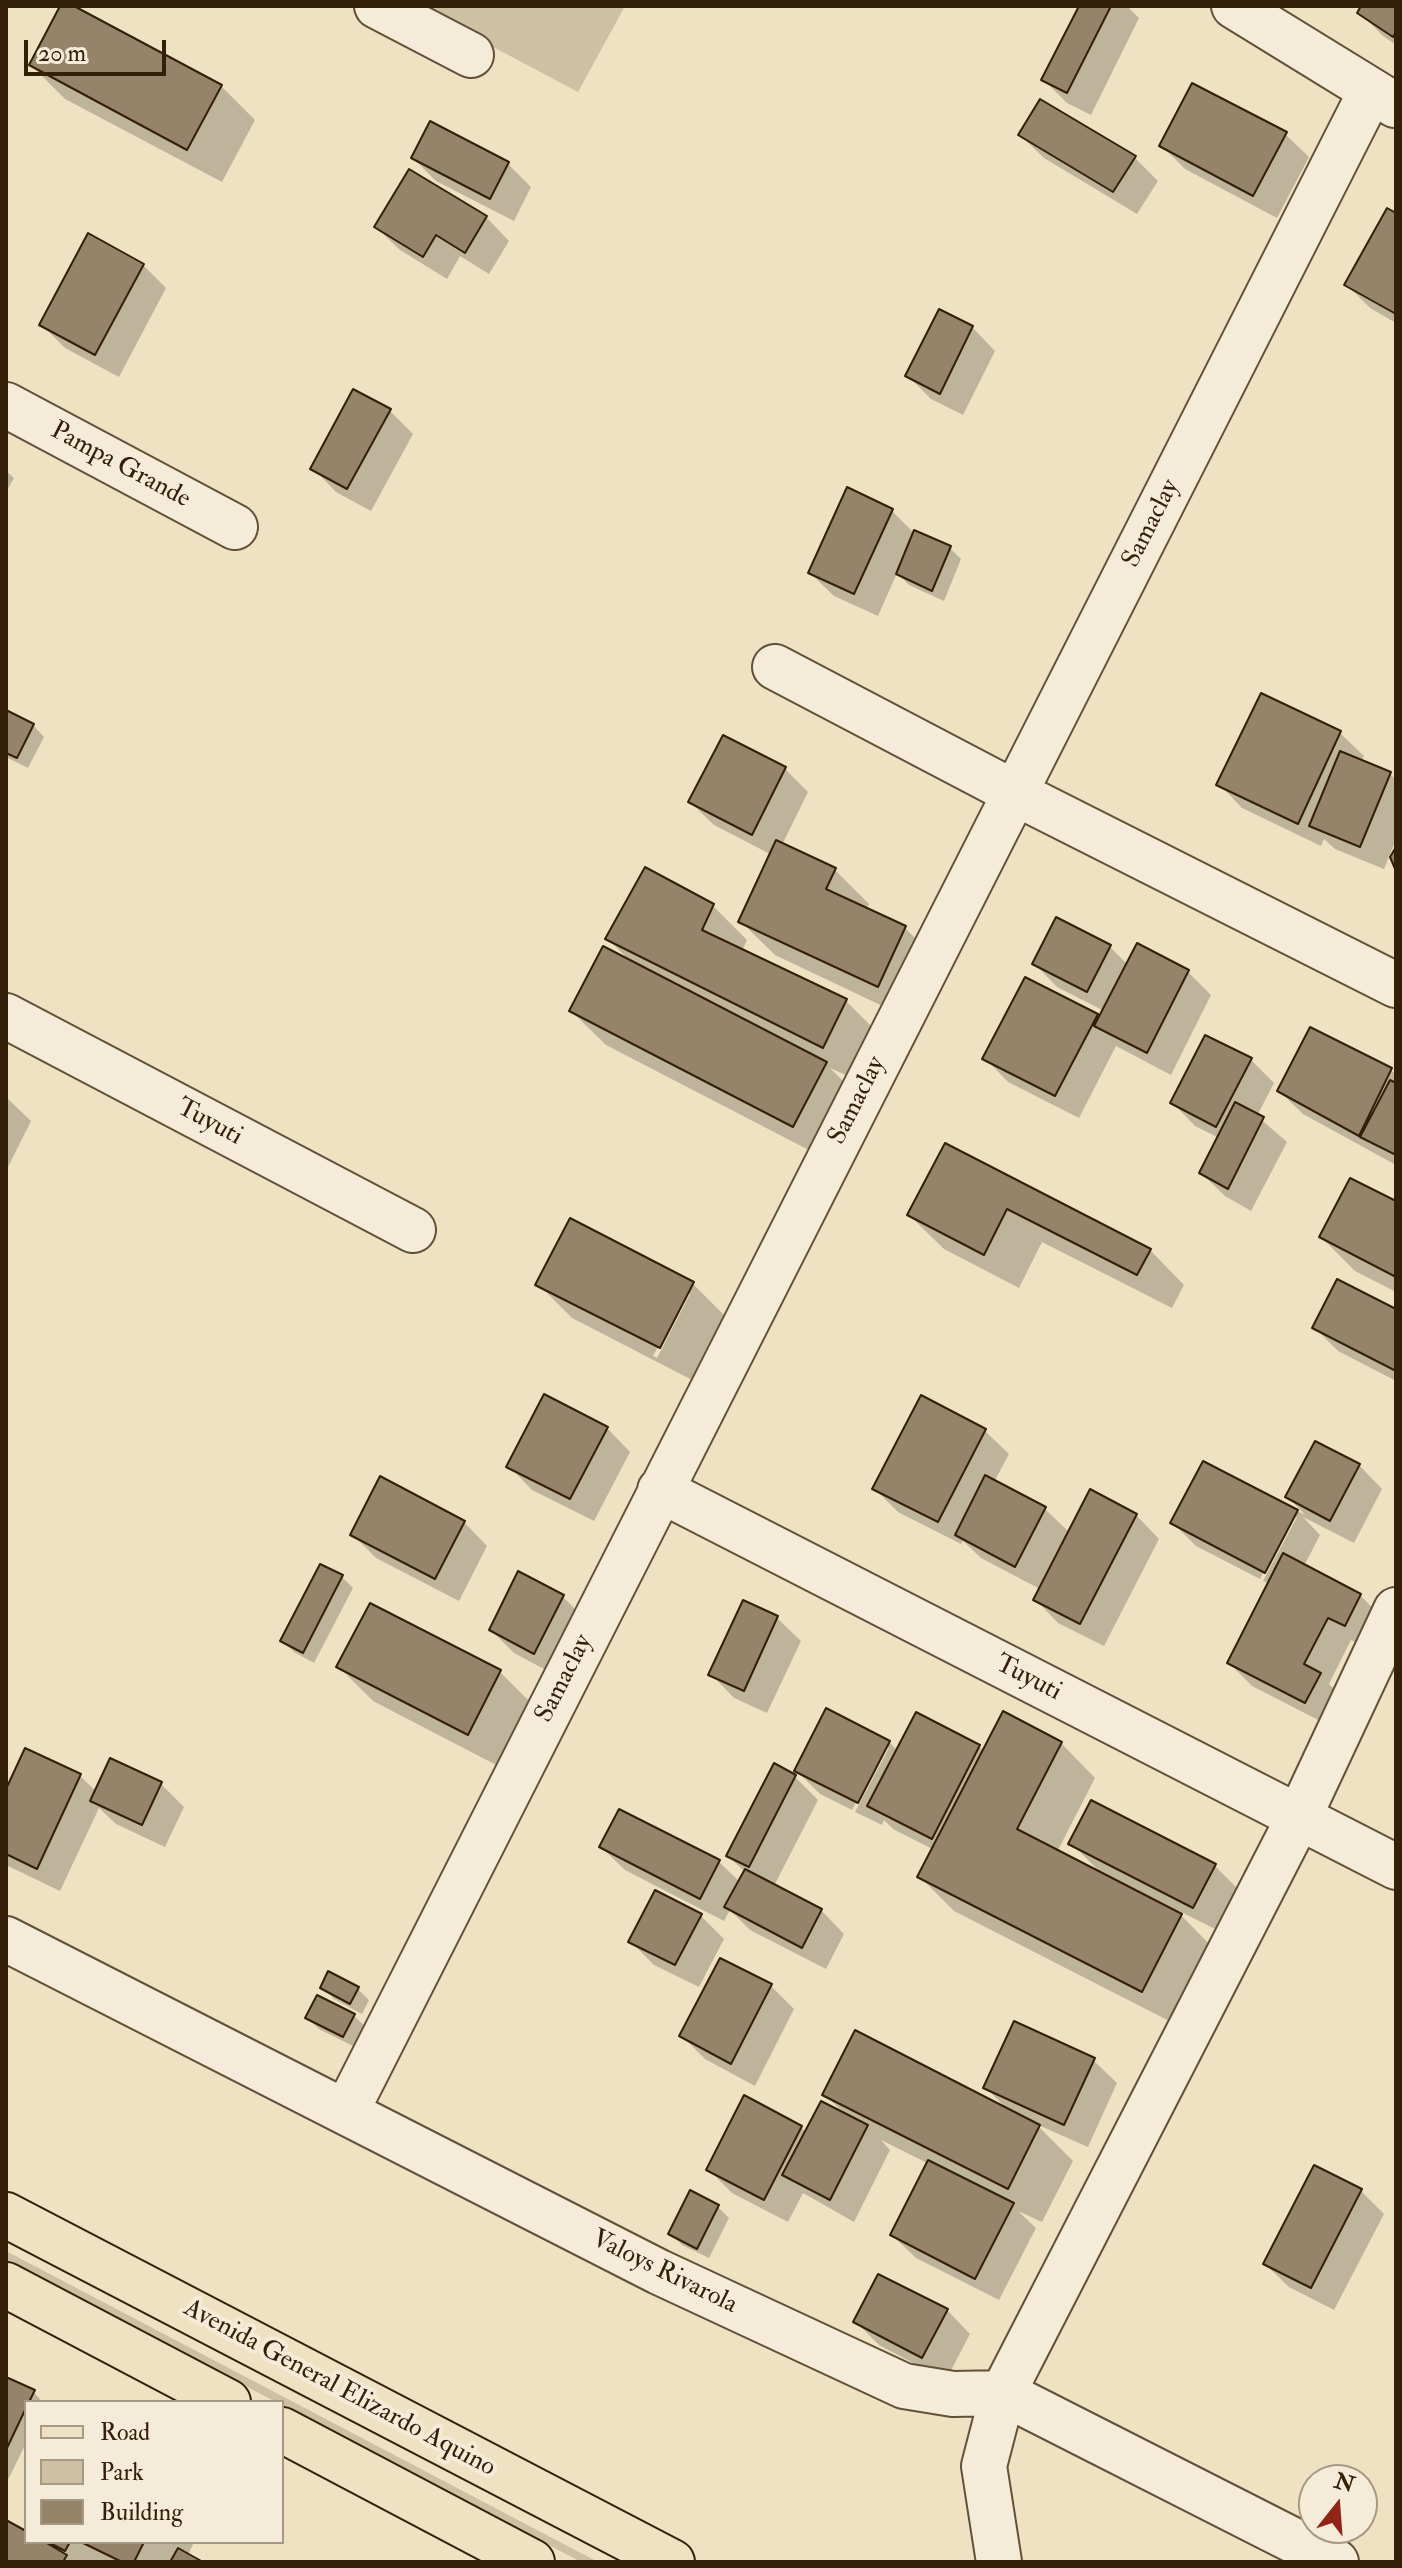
<!DOCTYPE html>
<html>
<head>
<meta charset="utf-8">
<style>
  body { margin:0 }
  #map { position:relative; width:1402px; height:2568px; overflow:hidden; background:#eee2c3; font-family:"IM FELL Double Pica",serif }
  canvas { display:block }
  .frame { position:absolute; inset:0; border:8px solid #341f09; pointer-events:none }
  .legend { position:absolute; left:24px; top:2400px; width:260px; height:144px; box-sizing:border-box; background:#f4ecd8; border:2px solid #a79a85; margin:0; padding:10px 14px; list-style:none; font-size:24px; color:#341f09 }
  .legend li { display:flex; align-items:center; gap:16px; height:40px }
  .legend b { width:40px; border:2px solid #a79a85 }
  .north { position:absolute; left:1298px; top:2464px; width:80px; height:80px; box-sizing:border-box; background:#f4ecd8; border:2px solid #a79a85; border-radius:50%; rotate:17deg; font-size:22px; font-weight:700; line-height:32px; text-align:center; color:#341f09 }
  .north::after { content:''; display:block; margin:auto; width:28px; height:36px; background:#8f2418; clip-path:polygon(50% 0,100% 100%,50% 72%,0 100%) }
  .scale { position:absolute; left:24px; top:40px; width:142px; height:36px; box-sizing:border-box; border:4px solid #341f09; border-top:0; padding-left:10px; font-size:24px; line-height:28px; white-space:nowrap; color:#341f09; -webkit-text-stroke:6px #f4ecd8; paint-order:stroke }
</style>
</head>
<body>
<div id="map">
<canvas width="1402" height="2568"></canvas>
<div class="frame"></div>
<ul class="legend">
<li><b style="height:10px;background:#eee2c3"></b>Road</li>
<li><b style="height:22px;background:#cec1a3"></b>Park</li>
<li><b style="height:22px;background:#95846a"></b>Building</li>
</ul>
<div class="north">N</div>
<div class="scale">20 m</div>
</div>
<script>
const ctx = document.querySelector('canvas').getContext('2d');
ctx.lineJoin = 'round';
function paint(path, color) { ctx.fillStyle = color; ctx.fill(path, 'evenodd'); }
const poly = rows => new Path2D(rows.map(r => 'M' + r).join(''));
function stroke(path, color, width, dash) { ctx.strokeStyle = color; ctx.lineWidth = width; ctx.lineCap = dash ? 'butt' : 'round'; ctx.setLineDash(dash || []); ctx.stroke(path); }
function write(font, color, halo, rows, align = 'center') {
  ctx.font = font + ' "IM FELL Double Pica",serif'; ctx.lineWidth = 8; ctx.setLineDash([]); ctx.textBaseline = 'middle'; ctx.strokeStyle = halo; ctx.fillStyle = color; for (const [text, x, y, turn = 0] of rows) {
    ctx.save(); ctx.translate(x, y); ctx.rotate((+turn || 0) * Math.PI / 180); ctx.textAlign = isNaN(turn) ? turn : align; if (halo) ctx.strokeText(text, 0, 0); ctx.fillText(text, 0, 0); ctx.restore();
  }
}
paint(poly([
  [416,6,625,6,578,92],
  [6,2251,598,2562,581,2562,282,2405,282,2402,276,2402,6,2260]
]), '#cec1a3');
paint(poly([
  [63,6,70,6,221,86,255,120,222,182,65,99,31,65],
  [1081,6,1127,6,1139,18,1091,115,1067,103,1044,80],
  [1363,6,1396,6,1396,45,1383,36,1359,12],
  [1285,134,1309,157,1277,218,1185,169,1161,145],
  [1020,135,1134,157,1158,181,1137,214,1044,158],
  [413,158,507,163,531,187,514,221,436,181],
  [1396,215,1396,323,1370,308,1347,285],
  [486,217,509,241,489,274,460,256,447,279,400,250,376,227],
  [143,265,166,288,119,377,65,348,41,324],
  [972,327,995,351,963,415,931,399,908,376],
  [389,410,413,434,371,511,336,492,313,468],
  [6,471,14,478,6,492],
  [892,511,913,532,950,548,961,559,944,601,909,585,897,573,878,616,834,596,810,573],
  [1262,695,1340,733,1364,756,1361,762,1390,774,1396,780,1396,839,1384,869,1335,849,1324,839,1321,846,1242,808,1219,784],
  [6,712,33,725,44,737,28,768,6,757],
  [785,769,808,792,782,845,835,870,869,904,866,910,905,928,939,962,912,1020,775,955,740,921,772,855,714,825,690,802],
  [713,906,747,940,742,951,846,1001,880,1035,857,1080,830,1068,860,1098,828,1160,606,1045,571,1011,630,961,608,939],
  [1138,946,1188,972,1211,995,1171,1075,1116,1046,1079,1118,1008,1082,985,1058,1096,1016,1100,1019,1104,1011,1057,987,1034,963,1110,947,1128,965],
  [1251,1060,1274,1083,1257,1116,1287,1142,1251,1211,1225,1196,1201,1173,1219,1138,1195,1126,1172,1102],
  [1391,1070,1396,1075,1396,1165,1303,1114,1279,1091],
  [6,1097,31,1121,6,1171],
  [946,1146,1150,1250,1184,1285,1172,1308,1042,1242,1019,1288,944,1249,909,1215],
  [1396,1203,1396,1292,1355,1271,1321,1237],
  [538,1284,693,1284,727,1318,694,1381,572,1318],
  [686,1294,690,1294,657,1358,653,1356],
  [1396,1311,1396,1381,1338,1351,1314,1327],
  [922,1398,985,1431,1009,1454,994,1482,1045,1509,1070,1533,1136,1515,1159,1539,1104,1646,1058,1623,1035,1599,1040,1589,981,1558,963,1541,961,1544,898,1512,875,1489],
  [607,1428,630,1452,594,1521,532,1490,509,1466],
  [1204,1463,1305,1515,1288,1497,1359,1465,1382,1489,1354,1543,1303,1517,1320,1535,1304,1566,1360,1595,1383,1619,1368,1648,1351,1640,1329,1684,1343,1698,1328,1725,1252,1686,1229,1663,1270,1584,1263,1581,1297,1517,1292,1517,1260,1579,1196,1546,1173,1523],
  [464,1522,487,1546,459,1601,376,1558,352,1534],
  [342,1577,353,1588,314,1663,294,1652,282,1641],
  [563,1597,586,1620,557,1676,514,1653,491,1630],
  [744,1603,777,1618,801,1641,767,1713,734,1698,711,1674],
  [339,1667,500,1672,534,1706,502,1768,373,1701],
  [889,1742,898,1751,979,1746,984,1752,1061,1743,1095,1778,1057,1852,1101,1873,1071,1843,1215,1866,1238,1889,1217,1930,1175,1909,1215,1950,1177,2025,954,1911,920,1877,934,1850,893,1829,884,1820,882,1825,855,1812,889,1748,884,1748,852,1810,820,1794,797,1771],
  [111,1761,161,1784,184,1807,165,1847,116,1824,99,1808,60,1891,6,1865,6,1794,80,1776,97,1792],
  [795,1777,818,1800,774,1886,821,1910,844,1934,826,1969,750,1930,730,1910,724,1921,625,1870,601,1847,620,1811,719,1862,740,1882,745,1872,728,1856],
  [700,1915,724,1939,699,1987,654,1965,631,1942],
  [771,1986,794,2009,755,2086,705,2059,682,2036],
  [323,1988,358,1989,369,2000,362,2014,334,1999],
  [318,1997,354,2016,366,2027,355,2047,319,2029,308,2018],
  [1093,2060,1117,2083,1088,2147,1036,2124,1073,2161,1042,2222,1018,2211,1036,2228,999,2300,916,2258,892,2235,929,2164,881,2140,890,2150,854,2222,803,2193,788,2222,732,2193,709,2170,801,2127,807,2133,845,2114,825,2095,1008,2110,986,2088],
  [1361,2191,1384,2214,1334,2310,1289,2287,1265,2264],
  [718,2207,729,2218,709,2258,682,2245,670,2233],
  [947,2310,970,2334,946,2380,879,2345,855,2321],
  [6,2379,33,2392,43,2402,26,2402,26,2443,6,2484],
  [6,2522,26,2534,26,2542,194,2542,188,2555,199,2562,6,2562]
]), '#0003');
const building = poly([
  [60,6,74,6,222,85,187,150,29,65,60,6],
  [1079,6,1111,6,1067,93,1041,80,1079,6],
  [1361,6,1396,6,1396,32,1393,37,1357,13,1361,6],
  [1192,83,1287,132,1253,196,1159,146,1192,83],
  [1040,99,1136,156,1113,192,1018,135,1040,99],
  [430,121,509,162,490,199,411,158,430,121],
  [409,169,487,216,465,253,436,235,423,257,374,227,409,169],
  [1387,208,1396,213,1396,314,1344,285,1387,208],
  [88,233,144,264,95,355,39,325,88,233],
  [939,309,973,326,940,394,905,376,939,309],
  [353,389,391,409,347,489,310,469,353,389],
  [847,487,893,509,854,594,808,573,847,487],
  [914,530,951,546,932,591,896,574,914,530],
  [1261,693,1341,731,1298,824,1216,785,1261,693],
  [6,710,34,724,17,758,6,753,6,710],
  [723,735,786,767,752,835,688,802,723,735],
  [1340,751,1391,772,1360,847,1309,826,1340,751],
  [776,840,836,868,826,889,906,926,878,987,738,922,776,840],
  [1396,847,1396,871,1390,857,1396,847],
  [645,867,714,904,702,930,847,999,823,1048,605,939,645,867],
  [1056,917,1111,945,1087,992,1032,964,1056,917],
  [1137,943,1189,970,1147,1053,1094,1026,1137,943],
  [603,946,827,1062,793,1127,569,1011,603,946],
  [1025,977,1098,1014,1055,1096,982,1059,1025,977],
  [1310,1027,1392,1068,1359,1136,1277,1091,1310,1027],
  [1205,1035,1252,1058,1216,1127,1170,1103,1205,1035],
  [1390,1080,1396,1083,1396,1155,1360,1137,1390,1080],
  [1235,1102,1264,1117,1228,1189,1199,1173,1235,1102],
  [945,1143,1151,1249,1137,1275,1007,1209,984,1255,907,1215,945,1143],
  [1350,1178,1396,1201,1396,1277,1319,1237,1350,1178],
  [570,1218,694,1282,660,1348,535,1285,570,1218],
  [1337,1279,1396,1309,1396,1371,1312,1328,1337,1279],
  [544,1394,608,1427,570,1499,506,1467,544,1394],
  [921,1395,986,1429,938,1522,872,1489,921,1395],
  [1315,1441,1360,1464,1330,1521,1285,1497,1315,1441],
  [1203,1461,1298,1510,1265,1573,1170,1523,1203,1461],
  [985,1475,1046,1507,1015,1567,955,1535,985,1475],
  [380,1476,465,1521,435,1579,350,1535,380,1476],
  [1090,1489,1137,1514,1080,1624,1033,1600,1090,1489],
  [1283,1553,1361,1594,1345,1626,1328,1618,1304,1664,1321,1673,1305,1703,1227,1663,1283,1553],
  [320,1564,343,1575,303,1653,280,1641,320,1564],
  [518,1571,564,1595,534,1654,489,1630,518,1571],
  [743,1600,778,1616,744,1691,708,1675,743,1600],
  [370,1603,501,1670,468,1735,336,1667,370,1603],
  [826,1708,890,1741,858,1803,794,1771,826,1708],
  [1003,1711,1062,1742,1017,1829,1182,1914,1142,1992,917,1877,1003,1711],
  [916,1712,980,1745,932,1839,867,1806,916,1712],
  [25,1748,81,1774,37,1869,6,1854,6,1789,25,1748],
  [110,1758,162,1782,142,1825,90,1801,110,1758],
  [774,1763,796,1775,749,1867,726,1856,774,1763],
  [1091,1800,1216,1864,1193,1908,1068,1844,1091,1800],
  [619,1809,720,1860,700,1899,599,1847,619,1809],
  [745,1869,822,1909,802,1948,724,1907,745,1869],
  [655,1890,702,1914,675,1965,628,1942,655,1890],
  [720,1958,772,1984,731,2064,679,2036,720,1958],
  [328,1971,359,1987,350,2004,320,1988,328,1971],
  [317,1995,355,2014,343,2037,305,2018,317,1995],
  [1014,2021,1095,2058,1064,2125,983,2088,1014,2021],
  [855,2030,1040,2125,1008,2189,822,2095,855,2030],
  [744,2095,802,2126,764,2200,706,2170,744,2095],
  [821,2101,868,2125,830,2200,782,2175,821,2101],
  [928,2160,1014,2203,975,2279,890,2235,928,2160],
  [1314,2165,1362,2189,1311,2288,1263,2264,1314,2165],
  [690,2190,719,2205,697,2249,668,2234,690,2190],
  [878,2274,948,2309,922,2358,853,2322,878,2274],
  [6,2377,35,2390,29,2402,26,2402,26,2408,6,2450,6,2377],
  [6,2520,26,2531,26,2542,45,2542,67,2555,63,2562,6,2562,6,2520],
  [48,2542,70,2542,65,2551,48,2542],
  [81,2542,144,2542,134,2562,122,2562,81,2542],
  [178,2548,203,2562,170,2562,178,2548]
]);
paint(building, '#95846a');
stroke(building, '#341f09', 2);
const minor = poly([
  [377,6,471,55],
  [1234,6,1395,105],
  [6,405,235,527],
  [775,667,1015,793,1396,985],
  [6,1016,413,1230],
  [660,1490,1396,1867],
  [6,1939,659,2272,904,2386,953,2394,1003,2393,1336,2562],
  [346,2112,1371,91],
  [999,2562,984,2466,1003,2393,1299,1817,1396,1610]
]);
const major = poly([
  [6,2215,672,2562],
  [6,2285,228,2402],
  [282,2430,532,2562]
]);
stroke(minor, '#625038', 48);
stroke(major, '#341f09', 48);
stroke(minor, '#f4ecd8', 44);
stroke(major, '#eee2c3', 44);
write('26px', '#341f09', '#f4ecd8', [
  ["Pampa Grande",120,466,28],
  ["Samaclay",1152,524,-63],
  ["Samaclay",858,1101,-63],
  ["Tuyuti",209,1123,28],
  ["Samaclay",565,1679,-63],
  ["Tuyuti",1028,1679,27],
  ["Valoys Rivarola",664,2273,26],
  ["Avenida General Elizardo Aquino",339,2389,28]
]);
</script>
</body>
</html>
